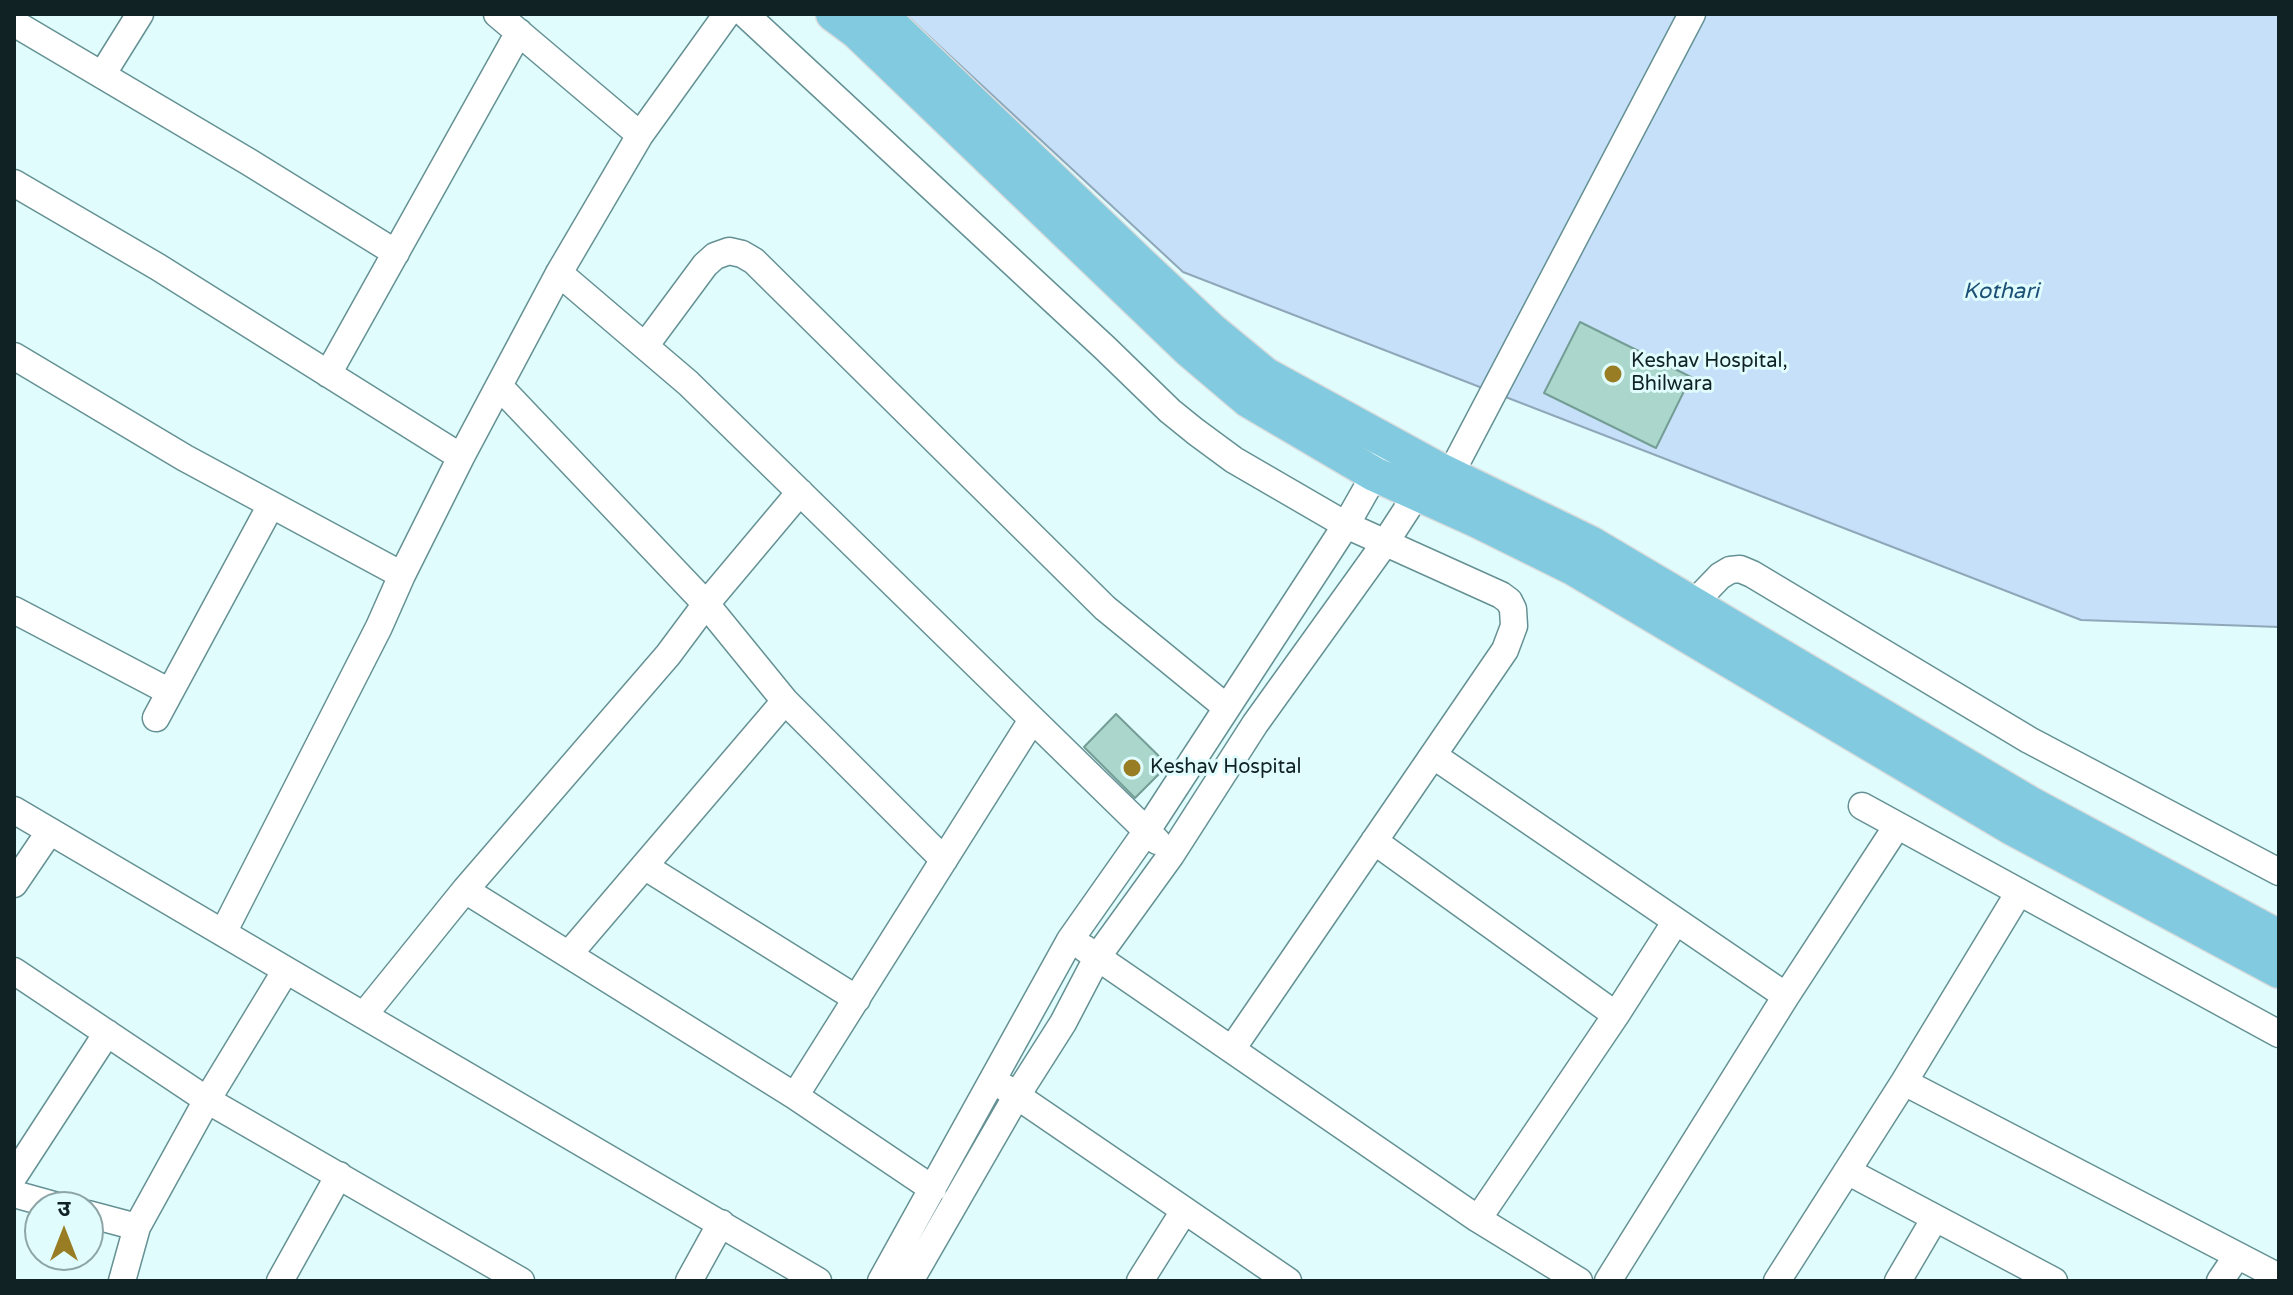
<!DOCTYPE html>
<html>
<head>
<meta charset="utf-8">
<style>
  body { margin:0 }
  #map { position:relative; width:2293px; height:1295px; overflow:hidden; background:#e0fcfd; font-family:"Varela Round","Noto Sans Devanagari",sans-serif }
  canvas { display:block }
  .frame { position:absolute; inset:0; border:16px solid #102223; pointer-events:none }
  .north { position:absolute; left:24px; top:1191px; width:80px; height:80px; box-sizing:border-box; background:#e0fcfd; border:2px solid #8da5a6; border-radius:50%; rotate:0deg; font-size:22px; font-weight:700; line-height:32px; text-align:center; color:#102223 }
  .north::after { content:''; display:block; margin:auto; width:28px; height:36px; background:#987d25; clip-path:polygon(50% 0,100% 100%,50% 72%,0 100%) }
</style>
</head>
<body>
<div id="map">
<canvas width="2293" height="1295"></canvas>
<div class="frame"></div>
<div class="north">उ</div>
</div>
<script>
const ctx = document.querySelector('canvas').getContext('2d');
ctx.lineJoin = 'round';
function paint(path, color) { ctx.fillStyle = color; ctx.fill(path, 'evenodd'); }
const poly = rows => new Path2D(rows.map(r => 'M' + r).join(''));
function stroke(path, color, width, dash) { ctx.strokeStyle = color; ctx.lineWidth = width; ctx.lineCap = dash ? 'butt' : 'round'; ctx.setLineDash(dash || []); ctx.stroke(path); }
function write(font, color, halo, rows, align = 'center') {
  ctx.font = font + ' "Varela Round",sans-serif'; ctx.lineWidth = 6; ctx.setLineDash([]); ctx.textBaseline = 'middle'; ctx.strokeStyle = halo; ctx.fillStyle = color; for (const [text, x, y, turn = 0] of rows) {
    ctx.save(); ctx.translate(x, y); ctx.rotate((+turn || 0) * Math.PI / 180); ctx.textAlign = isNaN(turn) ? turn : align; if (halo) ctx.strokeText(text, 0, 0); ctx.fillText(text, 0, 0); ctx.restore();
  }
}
const water = poly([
  [905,14,2279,14,2279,627,2081,620,1183,272,905,14]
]);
paint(water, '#c5e0f8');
stroke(water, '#8fa7b8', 2);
const building = poly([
  [1580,322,1691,377,1656,448,1544,393,1580,322],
  [1116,714,1168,765,1135,798,1084,747,1116,714]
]);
paint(building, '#aad6cc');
stroke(building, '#749e95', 2);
const minor = poly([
  [497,14,640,135],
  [745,14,1105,348,1170,411,1196,432,1234,460,1346,525,1501,595,1509,601,1513,609,1514,626,1505,650,1232,1049],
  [14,23,249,162,396,253],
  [102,75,140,14],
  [14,183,158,267,461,457],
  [559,273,688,383,1157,841],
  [645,346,705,265,715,256,729,251,742,254,754,261,1105,608,1226,707],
  [14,356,185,458,402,575],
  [328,374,519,32],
  [499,386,706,604,785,701,944,860],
  [1450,475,1692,14],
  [1693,604,1720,576,1730,570,1740,569,1752,574,2029,740,2279,872],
  [14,610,170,692],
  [156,718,271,505],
  [1434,756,1786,996],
  [1862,806,2279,1034],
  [14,810,286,970,207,1100,137,1227,88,1214],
  [1374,841,1616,1015],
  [644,866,857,999],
  [14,884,50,831],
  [465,890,795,1096,933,1189],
  [223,933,379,627,402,575,461,457,559,273,640,135,727,14],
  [1084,948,1478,1219,1579,1281],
  [569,954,785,701],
  [286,970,818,1281],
  [14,971,207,1100,521,1281],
  [364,1015,465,890,668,655,706,604,800,492],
  [1904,1082,2279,1277],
  [1004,1087,1288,1281],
  [795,1096,1032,720],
  [1847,1171,2054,1281],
  [14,1176,107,1033],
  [14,1194,61,1207],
  [1478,1219,1616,1015,1676,921],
  [122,1281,137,1227],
  [280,1281,339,1175],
  [689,1281,721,1223],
  [881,1281,1070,940,1146,832,1346,525,1392,444],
  [910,1281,1016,1097,1063,1023,1098,956,1171,855,1255,724,1385,543,1426,480],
  [1140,1281,1184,1211],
  [1608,1281,1786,996,1897,826],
  [1777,1281,1904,1082,2018,894],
  [1898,1281,1935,1218],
  [2220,1281,2237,1256]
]);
const major = poly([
  [833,14,856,31,1189,350,1248,400,1374,474,1478,521,1575,569,2014,829,2279,971],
  [880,14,1142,265,1209,328,1266,375,1434,467,1590,543,2029,803,2279,937]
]);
stroke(minor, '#659194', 29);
stroke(major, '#d9dcdc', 37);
stroke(minor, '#fff', 26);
stroke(major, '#82cadf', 34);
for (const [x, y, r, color] of [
  [1613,374,10,"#987d25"],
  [1132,768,10,"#987d25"]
]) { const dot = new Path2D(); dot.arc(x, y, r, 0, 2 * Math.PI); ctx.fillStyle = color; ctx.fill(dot); stroke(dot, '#e0fcfd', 3); }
write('20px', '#102223', '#e0fcfd', [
  ["Keshav Hospital,",1631,362],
  ["Bhilwara",1631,385],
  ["Keshav Hospital",1150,768]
], 'left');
write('italic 22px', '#1c5076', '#e0fcfd', [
  ["Kothari",2001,292]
]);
</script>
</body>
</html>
